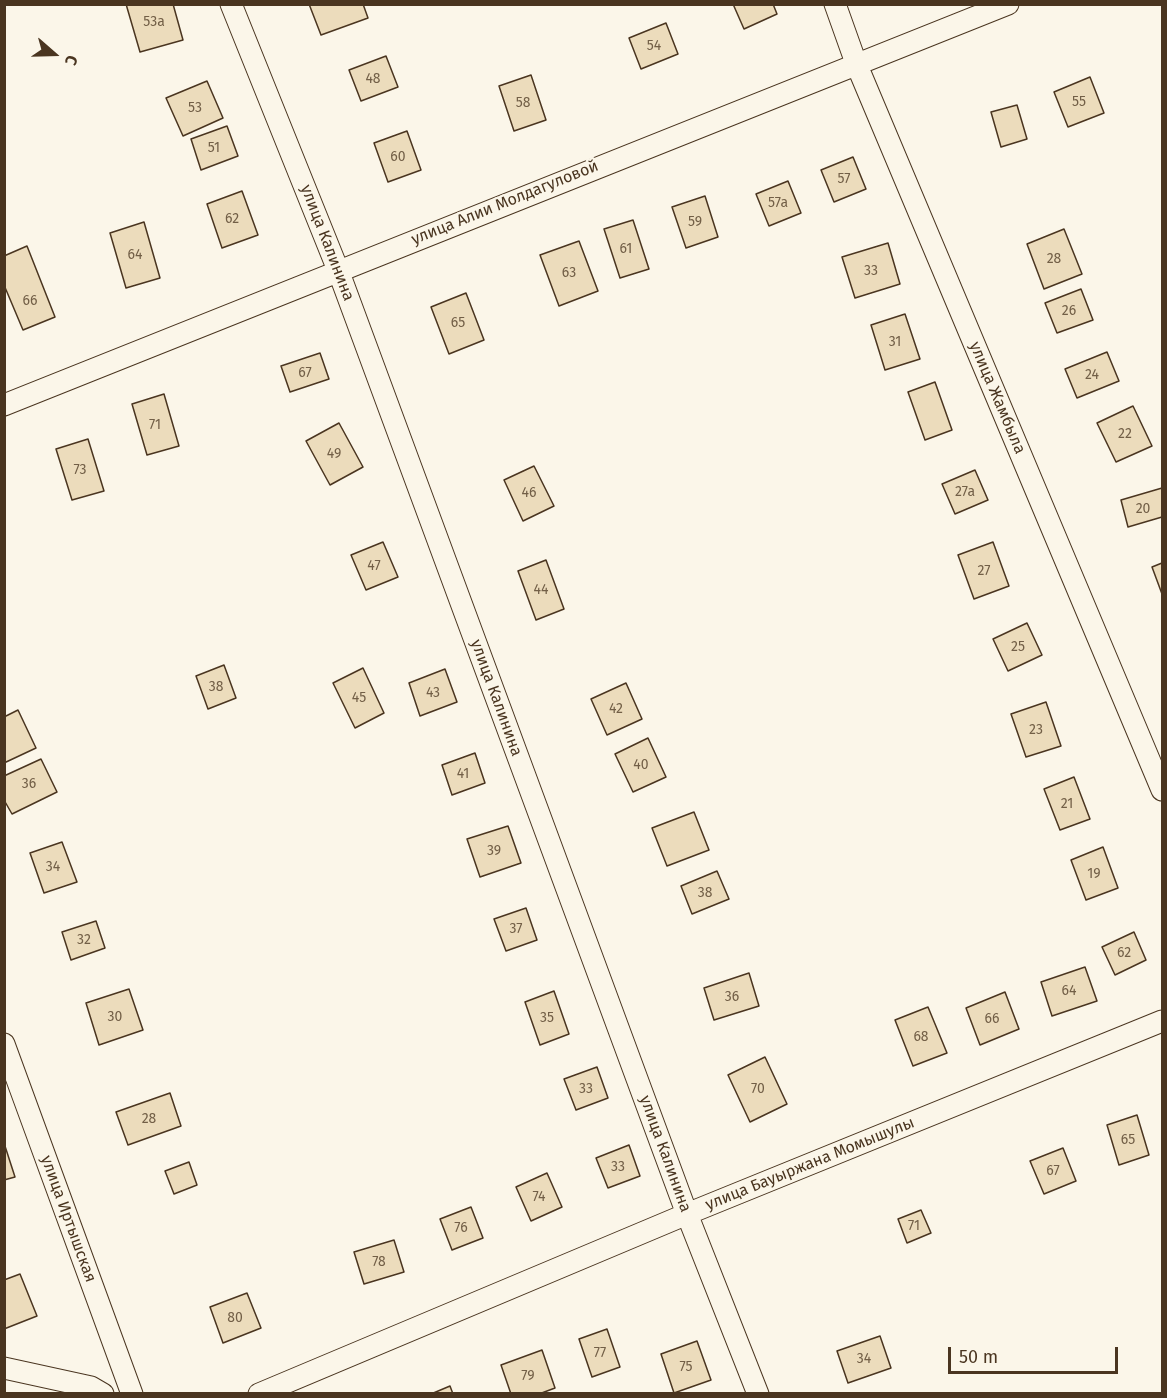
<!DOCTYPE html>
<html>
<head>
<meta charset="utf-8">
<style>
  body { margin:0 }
  #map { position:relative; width:1167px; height:1398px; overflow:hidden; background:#fbf6e9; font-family:"Fira Sans",sans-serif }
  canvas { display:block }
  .frame { position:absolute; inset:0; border:6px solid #4a3520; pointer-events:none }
  .north { position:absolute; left:24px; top:24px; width:60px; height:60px; -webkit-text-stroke:4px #fbf6e9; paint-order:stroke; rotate:110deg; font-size:16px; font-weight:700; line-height:24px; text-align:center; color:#4a3520 }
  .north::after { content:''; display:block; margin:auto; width:21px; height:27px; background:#4a3520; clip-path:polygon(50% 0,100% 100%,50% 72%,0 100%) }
  .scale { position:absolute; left:948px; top:1347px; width:170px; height:27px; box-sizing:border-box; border:3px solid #4a3520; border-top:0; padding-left:8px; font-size:18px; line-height:21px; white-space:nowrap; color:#4a3520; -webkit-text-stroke:4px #fbf6e9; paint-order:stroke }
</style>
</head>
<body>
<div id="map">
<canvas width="1167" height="1398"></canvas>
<div class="frame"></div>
<div class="north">С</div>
<div class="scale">50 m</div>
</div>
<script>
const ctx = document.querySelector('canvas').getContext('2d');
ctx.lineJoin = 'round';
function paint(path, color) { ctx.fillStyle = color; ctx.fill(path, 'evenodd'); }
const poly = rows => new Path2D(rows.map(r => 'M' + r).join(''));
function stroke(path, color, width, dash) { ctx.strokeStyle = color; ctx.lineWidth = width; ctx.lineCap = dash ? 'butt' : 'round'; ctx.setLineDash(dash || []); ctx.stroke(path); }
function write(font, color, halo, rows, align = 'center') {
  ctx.font = font + ' "Fira Sans",sans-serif'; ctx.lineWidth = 4.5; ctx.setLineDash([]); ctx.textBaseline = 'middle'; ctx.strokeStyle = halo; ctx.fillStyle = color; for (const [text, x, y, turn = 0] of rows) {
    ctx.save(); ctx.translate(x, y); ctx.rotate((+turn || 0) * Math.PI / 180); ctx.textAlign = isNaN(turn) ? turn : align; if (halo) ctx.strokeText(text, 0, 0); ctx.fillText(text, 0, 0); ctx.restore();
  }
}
const building = poly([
  [126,4,173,4,183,40,140,52,126,4],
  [309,4,363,4,368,18,321,35,309,4],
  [733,4,773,4,777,14,744,29,733,4],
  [666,23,678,54,641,69,629,38,666,23],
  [386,56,398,87,361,101,349,70,386,56],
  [531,75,546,120,514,131,499,86,531,75],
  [1090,77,1104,113,1068,127,1054,92,1090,77],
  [207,81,223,118,183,136,166,98,207,81],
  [1017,105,1027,139,1001,147,991,112,1017,105],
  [227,126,238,156,201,170,191,139,227,126],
  [407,131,421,170,388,182,374,143,407,131],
  [853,157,866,189,834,202,821,170,853,157],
  [788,181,801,213,769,226,756,194,788,181],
  [242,191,258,235,222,248,207,204,242,191],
  [705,196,718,237,686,248,672,207,705,196],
  [633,220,649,269,620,278,604,229,633,220],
  [144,222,160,278,126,288,110,233,144,222],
  [1064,229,1082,274,1044,289,1027,244,1064,229],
  [579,241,598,291,559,306,540,255,579,241],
  [888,243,900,284,855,298,842,257,888,243],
  [27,246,55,317,23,330,4,285,4,256,27,246],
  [1081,289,1093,320,1057,333,1045,303,1081,289],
  [466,293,484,340,449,354,431,307,466,293],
  [905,314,920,359,885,370,871,325,905,314],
  [1107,352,1119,381,1077,398,1065,369,1107,352],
  [320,353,329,379,290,392,281,366,320,353],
  [935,382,952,430,925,440,908,392,935,382],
  [164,394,179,446,147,455,132,404,164,394],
  [1133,406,1152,446,1116,462,1097,423,1133,406],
  [339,423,363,467,330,485,306,441,339,423],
  [88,439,104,491,72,500,56,449,88,439],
  [534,466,554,506,523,521,504,480,534,466],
  [975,470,988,500,955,514,942,484,975,470],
  [1162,488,1162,517,1128,527,1121,500,1162,488],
  [383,542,398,577,366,590,351,555,383,542],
  [993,542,1009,586,974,599,958,555,993,542],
  [546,560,564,609,536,620,518,571,546,560],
  [1162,563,1162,594,1152,567,1162,563],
  [1027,623,1042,655,1008,671,993,639,1027,623],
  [224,665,236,698,208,709,196,676,224,665],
  [363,668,384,713,355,728,333,683,363,668],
  [445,669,457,702,420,716,409,683,445,669],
  [626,683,642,719,607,735,591,699,626,683],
  [1046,702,1061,746,1026,757,1011,714,1046,702],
  [18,710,36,748,4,763,4,717,18,710],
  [648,738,666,777,633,792,615,754,648,738],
  [475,753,485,783,452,795,442,765,475,753],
  [41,759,57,792,12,814,4,800,4,776,41,759],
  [1074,777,1090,819,1060,830,1044,789,1074,777],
  [694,812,709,850,667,866,652,828,694,812],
  [508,826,521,863,480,877,467,839,508,826],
  [62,842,77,882,44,893,30,853,62,842],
  [1103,847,1118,888,1086,900,1071,860,1103,847],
  [717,871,729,899,692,914,681,886,717,871],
  [526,908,537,940,506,951,494,919,526,908],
  [96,921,105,948,71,960,62,932,96,921],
  [1134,932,1146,960,1115,975,1102,947,1134,932],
  [1085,967,1097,1001,1052,1016,1041,982,1085,967],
  [749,973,759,1006,714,1020,704,988,749,973],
  [129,989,143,1030,99,1045,86,1003,129,989],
  [554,991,569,1034,540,1045,525,1002,554,991],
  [1005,992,1019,1029,980,1045,966,1008,1005,992],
  [928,1007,947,1053,913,1066,895,1020,928,1007],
  [765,1057,787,1104,750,1122,728,1075,765,1057],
  [597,1067,608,1098,576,1110,564,1079,597,1067],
  [170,1093,181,1126,128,1145,116,1112,170,1093],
  [1137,1115,1149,1155,1119,1165,1107,1125,1137,1115],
  [4,1143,15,1177,4,1180,4,1143],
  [629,1145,640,1176,608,1188,596,1158,629,1145],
  [1063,1148,1076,1181,1044,1194,1030,1161,1063,1148],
  [189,1162,197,1185,174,1194,165,1171,189,1162],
  [547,1173,562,1207,531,1221,516,1187,547,1173],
  [471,1207,483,1238,452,1250,440,1219,471,1207],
  [921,1210,931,1233,907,1243,898,1219,921,1210],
  [394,1240,404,1272,364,1284,354,1252,394,1240],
  [20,1274,37,1316,4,1329,4,1280,20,1274],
  [247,1293,261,1328,223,1343,210,1307,247,1293],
  [607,1329,620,1367,592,1377,579,1339,607,1329],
  [880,1336,891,1368,848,1383,837,1351,880,1336],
  [697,1341,711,1380,674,1393,661,1354,697,1341],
  [542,1350,555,1388,539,1394,511,1394,501,1365,542,1350],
  [450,1386,453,1394,431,1394,450,1386]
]);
paint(building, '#ecdcbc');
stroke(building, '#4a3520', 1.5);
const minor = poly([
  [231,4,338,270,687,1214,758,1394],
  [835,4,856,63,1162,790],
  [4,405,1008,4],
  [4,1044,132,1394],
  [4,1368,91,1387,103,1394],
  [259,1394,687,1214,1162,1021]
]);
stroke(minor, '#4a3520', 23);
stroke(minor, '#fbf6e9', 21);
write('14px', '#725f47', null, [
  ["53а",154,22],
  ["54",654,46],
  ["48",373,79],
  ["55",1079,102],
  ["58",523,103],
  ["53",195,108],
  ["51",214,148],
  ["60",398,157],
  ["57",844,179],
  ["57а",778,203],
  ["62",232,219],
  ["59",695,222],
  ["61",626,249],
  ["64",135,255],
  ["28",1054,259],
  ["33",871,271],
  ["63",569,273],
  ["66",30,301],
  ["26",1069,311],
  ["65",458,323],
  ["31",895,342],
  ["67",305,373],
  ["24",1092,375],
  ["71",155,425],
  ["22",1125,434],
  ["49",334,454],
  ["73",80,470],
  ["27а",965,492],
  ["46",529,493],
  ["20",1143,509],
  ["47",374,566],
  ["27",984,571],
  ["44",541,590],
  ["25",1018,647],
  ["38",216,687],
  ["43",433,693],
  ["45",359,698],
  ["42",616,709],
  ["23",1036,730],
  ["40",641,765],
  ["41",463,774],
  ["36",29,784],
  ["21",1067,804],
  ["39",494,851],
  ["34",53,867],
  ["19",1094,874],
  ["38",705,893],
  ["37",516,929],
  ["32",84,940],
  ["62",1124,953],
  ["64",1069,991],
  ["36",732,997],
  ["30",115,1017],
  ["35",547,1018],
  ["66",992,1019],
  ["68",921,1037],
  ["33",586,1089],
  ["70",758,1089],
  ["28",149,1119],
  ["65",1128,1140],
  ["33",618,1167],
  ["67",1053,1171],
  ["74",539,1197],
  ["71",914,1226],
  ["76",461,1228],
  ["78",379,1262],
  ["80",235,1318],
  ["77",600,1353],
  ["34",864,1359],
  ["75",686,1367],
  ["79",528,1376]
]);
write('16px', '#4a3520', '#fbf6e9', [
  ["улица Алии Молдагуловой",505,203,-22],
  ["улица Калинина",327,243,69],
  ["улица Жамбыла",997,398,67],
  ["улица Калинина",496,698,70],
  ["улица Калинина",665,1154,70],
  ["улица Бауыржана Момышулы",810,1164,-22],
  ["улица Иртышская",68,1219,70]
]);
</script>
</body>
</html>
